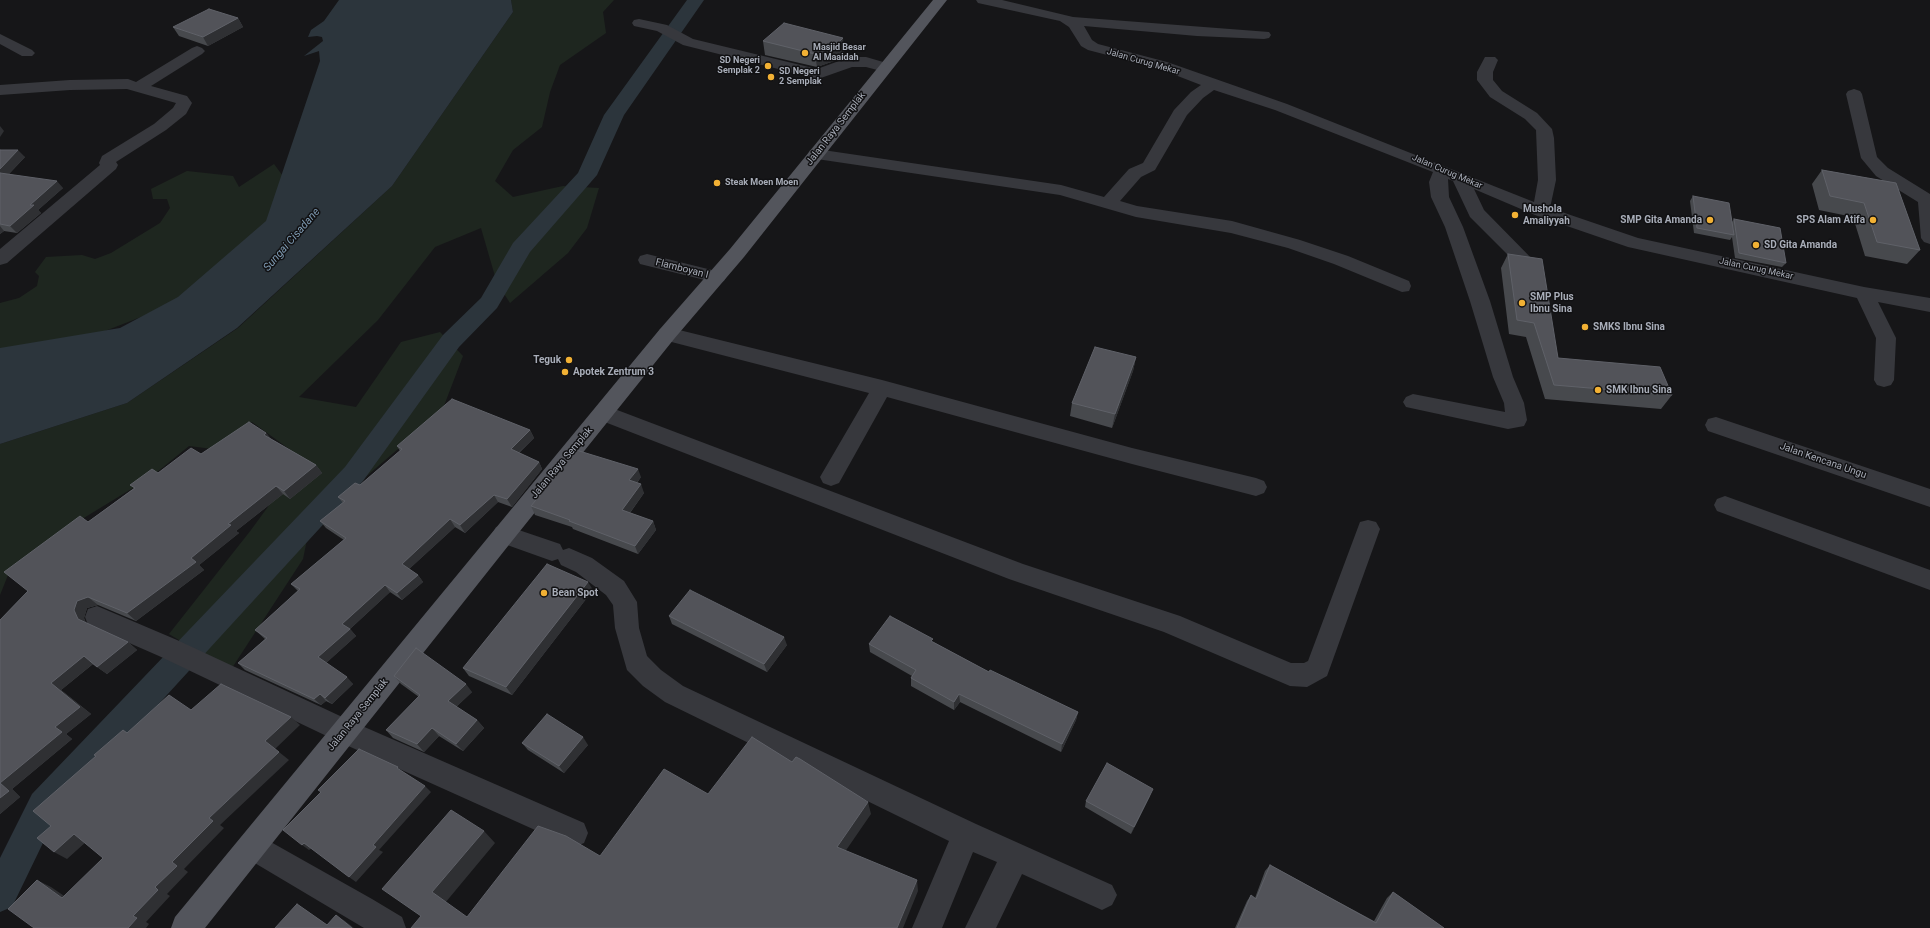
<!DOCTYPE html>
<html>
<head>
<meta charset="utf-8">
<style>
  body { margin:0 }
  canvas { display:block; background:#161618 }
</style>
</head>
<body>
<canvas width="1930" height="928"></canvas>
<script>
const ctx = document.querySelector('canvas').getContext('2d');
ctx.lineJoin = 'round';
function paint(path, color) { ctx.fillStyle = color; ctx.fill(path, 'evenodd'); }
const poly = rows => new Path2D(rows.map(r => 'M' + r).join(''));
function stroke(path, color, width, dash) { ctx.strokeStyle = color; ctx.lineWidth = width; ctx.lineCap = dash ? 'butt' : 'round'; ctx.setLineDash(dash || []); ctx.stroke(path); }
function write(font, color, halo, rows, align = 'center') {
  ctx.font = font + ' Roboto,sans-serif'; ctx.lineWidth = 3; ctx.setLineDash([]); ctx.textBaseline = 'middle'; ctx.strokeStyle = halo; ctx.fillStyle = color; for (const [text, x, y, turn = 0] of rows) {
    ctx.save(); ctx.translate(x, y); ctx.rotate((+turn || 0) * Math.PI / 180); ctx.textAlign = isNaN(turn) ? turn : align; if (halo) ctx.strokeText(text, 0, 0); ctx.fillText(text, 0, 0); ctx.restore();
  }
}
paint(poly([
  [511,0,614,0,603,12,606,33,560,65,550,92,542,127,513,150,495,181,513,197,563,186,599,188,587,228,568,253,510,303,497,283,481,228,435,247,378,320,299,397,356,407,401,342,440,332,463,356,442,411,310,525,303,559,230,671,169,634,251,530,303,459,252,422,213,449,189,446,151,477,64,530,8,575,0,595,0,444,127,403,238,328,392,186,513,12],
  [274,164,300,199,187,299,64,347,0,354,0,303,19,298,37,286,39,276,35,272,46,257,82,255,95,259,111,253,160,223,170,208,167,199,153,199,151,189,187,171,233,176,239,187]
]), '#1e261f');
paint(poly([
  [339,0,511,0,513,12,392,186,237,328,127,403,0,444,0,348,120,328,178,297,266,221,320,61,319,51,304,56,323,41,322,37,317,36,308,37,311,30,324,21]
]), '#2c353c');
paint(poly([
  [687,0,704,0,624,115,597,175,530,252,497,308,459,347,363,481,56,816,12,907,0,912,0,858,32,794,345,467,443,335,481,298,513,243,578,173,604,115,687,0]
]), '#2c353c');
paint(poly([
  [976,0,1002,0,1073,17,1269,32,1271,35,1269,38,1264,39,1197,36,1084,26,1092,40,1098,44,1167,62,1287,104,1534,202,1538,180,1536,130,1525,119,1490,97,1477,80,1477,72,1485,57,1495,57,1498,60,1493,72,1493,80,1502,91,1537,113,1552,129,1554,138,1556,180,1550,208,1638,238,1864,287,1930,298,1930,312,1878,302,1896,338,1894,380,1891,385,1884,387,1877,385,1874,380,1876,338,1857,298,1628,247,1535,215,1474,189,1484,210,1538,265,1536,269,1529,271,1522,269,1470,217,1453,181,1448,179,1449,197,1463,227,1490,301,1513,377,1524,403,1527,420,1524,426,1508,429,1406,407,1403,402,1406,397,1413,394,1505,412,1504,403,1493,377,1470,301,1445,227,1431,197,1429,182,1433,172,1275,110,1214,90,1203,98,1187,115,1155,170,1141,177,1120,201,1137,206,1232,221,1300,240,1348,256,1409,281,1411,286,1409,291,1402,292,1334,264,1288,248,1231,233,1136,217,1060,195,810,158,808,154,810,150,816,149,1061,185,1104,197,1129,169,1143,163,1174,110,1191,92,1201,85,1157,68,1088,50,1081,46,1069,27,1060,21,978,3,976,0],
  [639,19,667,25,693,39,817,69,850,57,866,57,890,64,893,67,890,70,885,72,866,67,852,67,818,79,683,45,657,31,634,26,632,23,634,20,639,19],
  [0,34,32,50,35,53,32,56,22,56,0,44,0,34],
  [197,46,202,48,205,51,202,54,151,86,187,96,192,103,186,114,166,130,116,162,118,165,116,169,7,263,0,265,0,249,100,165,99,163,102,156,154,124,173,108,176,103,127,89,70,90,0,95,0,85,70,80,128,79,136,82,192,48,197,46],
  [1854,89,1860,91,1862,94,1877,157,1888,168,1930,194,1930,244,1924,242,1921,238,1918,202,1876,176,1861,158,1846,94,1848,91,1854,89],
  [647,254,724,273,726,277,724,281,717,283,640,264,638,260,640,256,647,254],
  [667,327,882,380,1132,448,1256,478,1264,481,1267,487,1264,493,1256,496,1132,464,887,397,839,483,831,486,823,483,820,477,869,393,660,339,657,334,660,329,667,327],
  [604,405,1023,564,1180,616,1291,663,1304,663,1308,661,1360,522,1368,520,1376,522,1380,529,1327,676,1307,687,1290,686,1164,632,1009,579,597,419,593,413,597,407,604,405],
  [1716,417,1930,489,1930,507,1708,431,1705,425,1708,419,1716,417],
  [1725,496,1930,570,1930,590,1717,511,1714,505,1717,499,1725,496],
  [504,525,560,544,563,550,569,548,592,558,624,581,637,602,639,628,647,656,661,670,683,686,976,824,1112,885,1117,895,1112,905,1102,910,1022,874,996,928,965,928,997,862,973,852,942,928,912,928,949,841,665,702,643,686,627,670,615,628,613,605,606,595,576,572,561,565,558,559,552,561,496,541,492,534,496,527,504,525],
  [97,606,177,640,353,722,584,823,588,833,584,843,574,847,564,843,335,740,159,656,88,625,85,617,88,609,97,606],
  [253,832,372,899,402,917,406,928,364,928,243,856,239,846,243,836,253,832]
]), '#37383d');
paint(poly([
  [933,0,947,0,744,257,674,339,512,541,205,928,171,928,175,917,660,329,730,249,933,0]
]), '#53555c');
paint(poly([
  [238,18,243,27,208,46,179,36,173,27],
  [763,41,844,51,834,61,817,67,765,55],
  [0,150,25,157,9,174,63,188,38,210,41,213,17,233,4,231,0,234],
  [1822,170,1896,183,1920,250,1907,264,1865,256,1853,217,1819,210,1812,184],
  [1693,196,1732,222,1734,219,1786,263,1782,267,1735,258,1732,237,1730,240,1694,233,1690,201],
  [1508,254,1558,358,1672,395,1661,409,1545,399,1526,337,1509,334,1501,268],
  [1136,357,1133,371,1112,428,1070,416,1072,403],
  [530,430,534,438,519,453,539,462,542,469,512,507,498,502,465,533,455,527,409,569,418,575,423,582,402,600,390,592,350,629,356,636,326,663,353,684,332,704,326,701,321,705,245,670,238,663,265,639,255,630,298,591,291,584,344,540,326,528,320,521,343,503,338,497,360,485,400,451,397,446],
  [266,433,271,439,316,465,322,473,290,499,283,494,236,531,239,533,199,565,204,570,136,621,98,605,87,608,84,618,86,623,128,642,137,650,107,674,93,664,61,690,91,714,66,734,72,739,12,789,20,797,0,814,0,620,28,591,88,522,134,488,130,485,201,454],
  [641,477,637,483,644,493,630,513,653,521,656,530,638,554,573,529,572,527,535,515,531,506],
  [593,590,512,695,469,676,463,668],
  [669,616,787,645,767,672,672,624],
  [933,642,989,672,1078,712,1076,720,1061,752,960,702,954,710,911,686,911,678,912,676,870,652,869,644],
  [394,676,472,692,456,707,477,720,484,728,463,751,439,736,424,752,393,738,386,730,419,697,401,684],
  [522,743,588,745,564,773,528,750],
  [1150,796,1131,834,1085,807,1086,801],
  [1270,865,1374,921,1387,898,1393,892,1444,928,1235,928,1247,901,1251,895,1255,898,1265,871]
]), '#47494d');
paint(poly([
  [238,18,243,27,208,46,203,37],
  [843,38,844,51,834,61,817,67,815,54],
  [0,126,4,131,0,137],
  [18,150,25,157,3,180,0,176,0,169],
  [57,181,63,188,38,210,41,213,17,233,10,226,30,205],
  [0,226,4,231,0,234],
  [1136,357,1133,371,1112,428,1115,414],
  [530,430,534,438,515,456,511,449],
  [266,433,273,441,264,435],
  [539,462,542,469,512,507,507,499],
  [316,465,322,473,290,499,284,491],
  [638,469,641,477,632,489,629,480],
  [641,484,644,493,626,518,622,510],
  [276,486,283,494,236,531,239,533,199,565,204,570,136,621,127,613,191,558,228,524],
  [494,495,498,502,465,533,460,525],
  [450,519,455,527,407,571,402,564],
  [653,521,656,530,638,554,635,546],
  [418,575,423,582,402,600,397,593],
  [588,582,593,590,512,695,506,687],
  [385,585,390,592,350,629,356,636,325,664,318,657,342,624],
  [88,597,98,605,87,608,84,618,87,626,78,619,74,610,77,601],
  [784,637,787,645,767,672,764,664],
  [128,642,137,650,107,674,97,667],
  [84,656,94,663,61,690,91,714,66,734,72,739,12,789,20,797,0,814,0,783,55,727,51,683],
  [347,677,353,684,332,704,325,698],
  [466,684,472,692,454,709,448,701],
  [320,694,326,701,321,705,314,699],
  [959,694,960,702,954,710,954,702],
  [1078,712,1076,720,1061,752,1062,744],
  [291,717,300,725,275,749,265,741],
  [477,720,484,728,463,751,456,744],
  [432,728,439,736,424,752,417,744],
  [583,737,588,745,564,773,559,766],
  [279,752,289,760,220,825,224,828,184,869,188,872,167,894,170,896,146,922,149,924,146,928,128,928,133,916,155,887,172,862,209,818],
  [425,786,431,792,379,850,383,852,356,882,349,877,373,845],
  [1153,789,1150,796,1131,834,1134,827],
  [868,802,871,814,840,859,837,847],
  [484,831,495,843,445,903,432,892],
  [74,834,87,841,67,859,54,852],
  [304,843,312,848,309,850,302,845],
  [37,880,51,887,76,904,62,898],
  [917,880,918,891,903,928,897,928],
  [297,904,306,910,332,928,331,928],
  [336,915,345,921,354,928,352,928]
]), '#2f3033');
const building = poly([
  [209,9,238,18,203,37,173,27,209,9],
  [784,23,843,38,833,48,815,54,763,41,784,23],
  [0,150,18,150,0,169,0,150],
  [1822,170,1896,183,1920,250,1877,242,1864,203,1830,196,1822,170],
  [0,173,57,181,30,205,34,205,10,226,0,224,0,173],
  [1693,196,1729,203,1734,235,1697,228,1693,196],
  [1734,219,1780,228,1786,263,1739,253,1734,219],
  [1508,254,1542,259,1558,358,1660,367,1672,395,1554,385,1534,323,1517,320,1508,254],
  [1095,347,1136,357,1115,414,1072,403,1095,347],
  [452,399,530,430,511,449,539,462,507,499,494,495,460,525,450,519,402,564,418,575,397,593,385,585,342,624,350,629,318,657,347,677,325,698,320,694,314,699,238,663,267,638,255,630,300,589,291,584,346,538,320,521,345,501,338,497,355,483,360,485,402,449,397,446,452,399],
  [249,422,266,433,264,435,316,465,284,491,276,486,228,524,231,525,191,558,196,562,127,613,88,597,77,601,74,610,78,619,128,642,97,667,84,656,51,683,80,707,55,727,62,732,0,783,9,791,0,798,0,620,28,591,4,572,80,516,88,522,135,488,130,485,152,469,158,473,191,448,201,454,249,422],
  [576,450,638,469,629,480,641,484,622,510,653,521,635,546,569,521,570,520,531,506,576,450],
  [547,564,588,582,506,687,463,668,547,564],
  [690,590,784,637,764,664,669,616,690,590],
  [890,616,933,639,931,641,989,672,990,670,1078,712,1062,744,959,694,954,702,911,678,916,670,869,644,890,616],
  [416,648,466,684,448,701,477,720,456,744,432,728,417,744,386,730,420,695,394,676,416,648],
  [221,684,291,717,265,741,279,752,209,818,213,821,172,862,177,866,155,887,158,890,133,916,137,918,128,928,34,928,8,909,37,880,62,898,103,858,74,834,54,852,37,838,51,826,33,811,96,756,94,755,123,730,127,733,169,695,191,710,221,684],
  [547,714,583,737,559,766,522,743,547,714],
  [752,737,792,762,796,757,800,759,868,802,837,847,917,880,897,928,411,928,421,916,382,889,451,810,484,831,432,892,467,917,538,826,566,836,600,856,664,769,708,794,752,737],
  [359,749,398,767,397,768,425,786,373,845,376,847,349,877,304,843,302,845,283,830,321,792,318,790,359,749],
  [1107,763,1153,789,1134,827,1086,801,1107,763],
  [1270,865,1376,923,1393,892,1444,928,1237,928,1251,895,1256,899,1270,865],
  [297,904,327,925,336,915,352,928,275,928,297,904]
]);
paint(building, '#525359');
stroke(building, '#5f6168', 1);
for (const [x, y, r, color] of [
  [805,53,4,"#f2b134"],
  [768,66,4,"#f2b134"],
  [771,77,4,"#f2b134"],
  [717,183,4,"#f2b134"],
  [1515,215,4,"#f2b134"],
  [1710,220,4,"#f2b134"],
  [1873,220,4,"#f2b134"],
  [1756,245,4,"#f2b134"],
  [1522,303,4,"#f2b134"],
  [1585,327,4,"#f2b134"],
  [569,360,4,"#f2b134"],
  [565,372,4,"#f2b134"],
  [1598,390,4,"#f2b134"],
  [544,593,4,"#f2b134"]
]) { const dot = new Path2D(); dot.arc(x, y, r, 0, 2 * Math.PI); ctx.fillStyle = color; ctx.fill(dot); stroke(dot, '#111113', 1.5); }
write('bold 9px', '#a8adb8', '#111113', [
  ["Masjid Besar",813,48],
  ["Al Maaidah",813,58],
  ["SD Negeri",760,61,"right"],
  ["Semplak 2",760,71,"right"],
  ["SD Negeri",779,72],
  ["2 Semplak",779,82],
  ["Steak Moen Moen",725,183]
], 'left');
write('9px', '#a8adb8', '#111113', [
  ["Jalan Curug Mekar",1143,62,16],
  ["Jalan Curug Mekar",1447,172,23],
  ["Jalan Curug Mekar",1756,269,12]
]);
write('10px', '#a8adb8', '#111113', [
  ["Jalan Raya Semplak",836,129,-52],
  ["Flamboyan I",682,269,14],
  ["Jalan Kencana Ungu",1823,461,19],
  ["Jalan Raya Semplak",562,463,-50],
  ["Jalan Raya Semplak",358,715,-51]
]);
write('bold 10px', '#a8adb8', '#111113', [
  ["Mushola",1523,209],
  ["Amaliyyah",1523,221],
  ["SMP Gita Amanda",1702,220,"right"],
  ["SPS Alam Atifa",1865,220,"right"],
  ["SD Gita Amanda",1764,245],
  ["SMP Plus",1530,297],
  ["Ibnu Sina",1530,309],
  ["SMKS Ibnu Sina",1593,327],
  ["Teguk",561,360,"right"],
  ["Apotek Zentrum 3",573,372],
  ["SMK Ibnu Sina",1606,390],
  ["Bean Spot",552,593]
], 'left');
write('italic 11px', '#7f9bb3', '#111113', [
  ["Sungai Cisadane",292,240,-49]
]);
</script>
</body>
</html>
